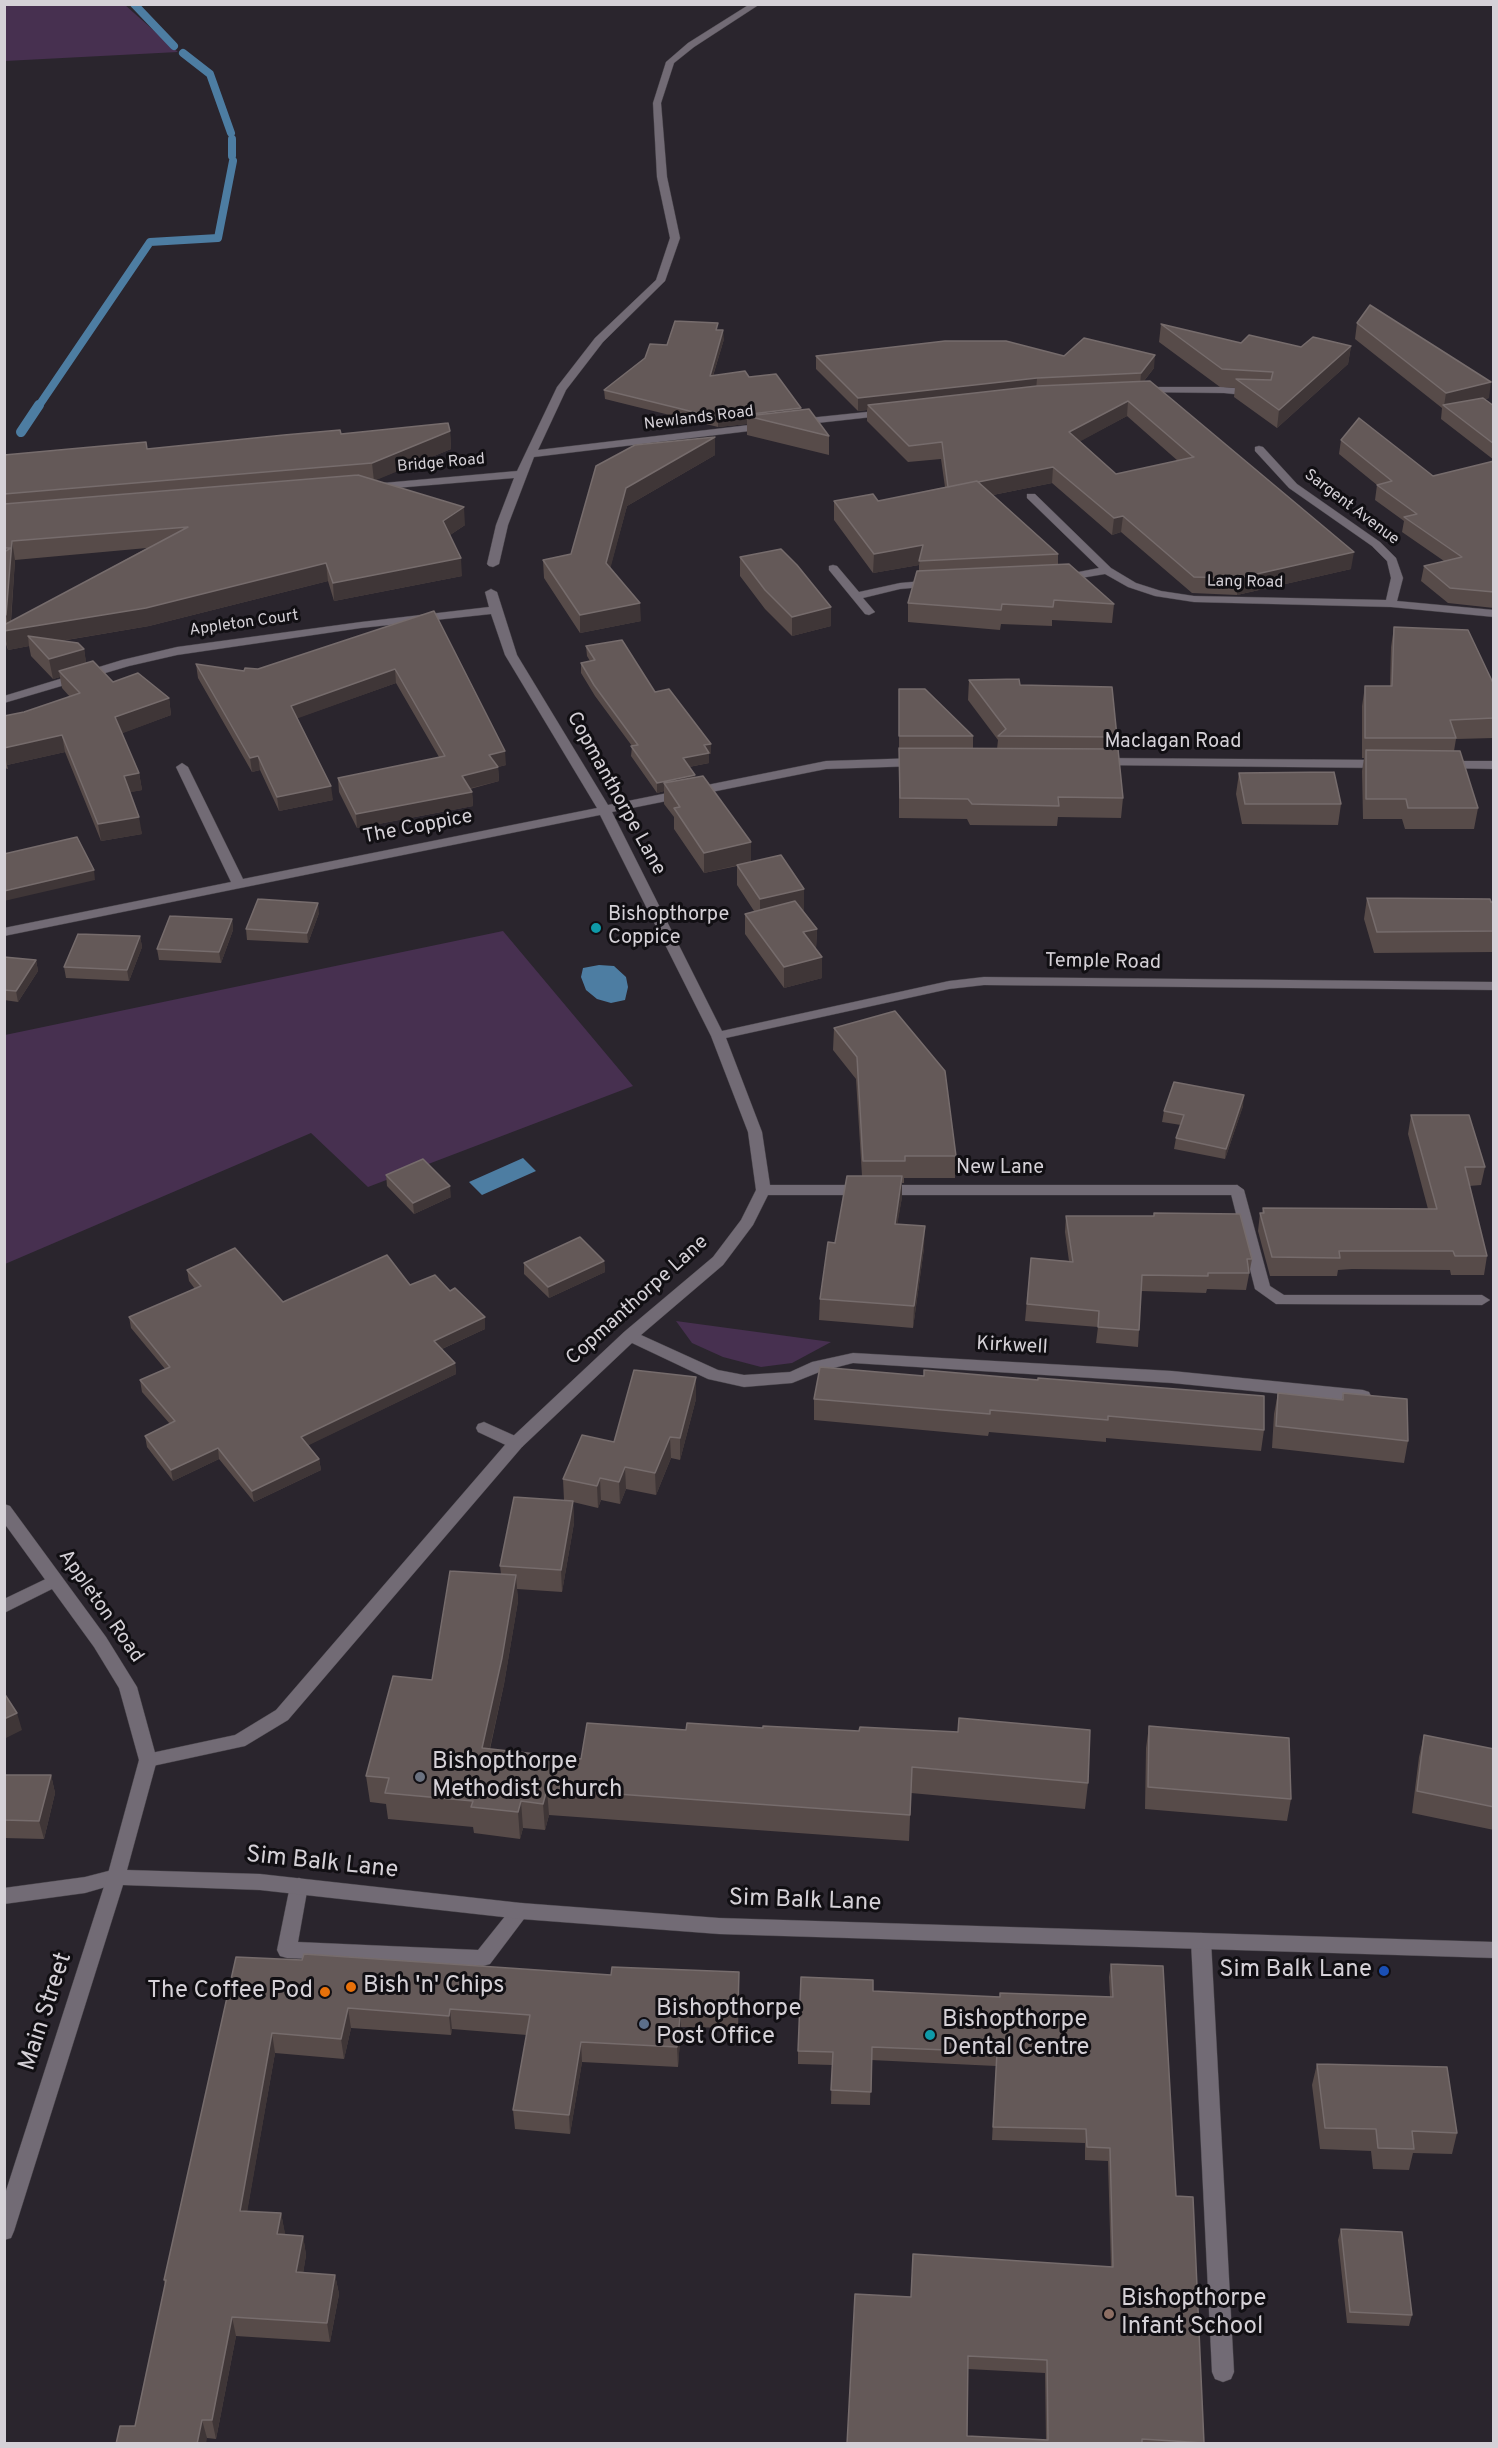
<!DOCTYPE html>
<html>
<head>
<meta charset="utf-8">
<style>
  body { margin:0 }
  #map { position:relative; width:1498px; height:2448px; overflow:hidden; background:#2a252d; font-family:Overpass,sans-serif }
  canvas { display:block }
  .frame { position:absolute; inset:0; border:6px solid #d5d1d7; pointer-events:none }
</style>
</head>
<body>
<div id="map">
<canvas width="1498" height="2448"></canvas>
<div class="frame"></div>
</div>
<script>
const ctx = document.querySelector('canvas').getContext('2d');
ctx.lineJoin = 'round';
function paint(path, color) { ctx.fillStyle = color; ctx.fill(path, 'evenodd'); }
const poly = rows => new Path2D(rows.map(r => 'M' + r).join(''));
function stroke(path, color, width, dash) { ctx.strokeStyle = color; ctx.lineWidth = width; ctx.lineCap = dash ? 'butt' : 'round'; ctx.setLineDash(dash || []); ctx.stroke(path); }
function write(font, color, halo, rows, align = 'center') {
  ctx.font = font + ' Overpass,sans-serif'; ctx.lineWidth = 6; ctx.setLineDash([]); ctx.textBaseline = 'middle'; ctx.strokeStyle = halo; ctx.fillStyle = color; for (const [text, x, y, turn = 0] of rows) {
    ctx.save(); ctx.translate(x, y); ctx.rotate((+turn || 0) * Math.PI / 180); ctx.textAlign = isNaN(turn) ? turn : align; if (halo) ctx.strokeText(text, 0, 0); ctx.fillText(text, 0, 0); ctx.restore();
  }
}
paint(poly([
  [5,4,125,5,178,52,5,61],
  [503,931,633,1086,368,1187,311,1133,5,1264,5,1035],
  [676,1321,831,1342,792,1363,761,1367,723,1357,692,1343]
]), '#473050');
paint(poly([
  [599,965,614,966,626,977,628,987,625,1000,611,1003,597,999,586,990,581,977,583,968],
  [523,1158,536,1171,482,1195,469,1182]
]), '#4d7da2');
stroke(poly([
  [134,4,174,46],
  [183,53,210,74,231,133],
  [232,139,232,156],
  [38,407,150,242,218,238,233,161]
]), '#4d7da2', 8);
stroke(poly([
  [21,432,39,405]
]), '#4d7da2', 10);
const service = poly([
  [1237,1185,1244,1190,1270,1286,1284,1295,1482,1295,1490,1300,1482,1305,1276,1304,1255,1289,1230,1190,1237,1185],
  [484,1422,522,1439,524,1443,522,1447,510,1447,478,1432,476,1428,478,1424,484,1422],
  [54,1575,60,1577,63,1581,60,1585,4,1613,4,1599,54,1575],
  [299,1878,306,1881,308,1886,298,1942,478,1950,514,1905,521,1903,528,1905,530,1911,490,1964,483,1966,287,1958,280,1956,277,1950,290,1886,292,1881,299,1878],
  [1201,1933,1208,1935,1211,1941,1234,2372,1231,2379,1223,2382,1215,2379,1212,2372,1191,1941,1194,1935,1201,1933]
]);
const minor = poly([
  [750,4,760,4,694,47,674,63,661,103,667,177,680,238,665,281,603,342,566,390,538,450,766,423,771,426,766,429,534,457,508,525,499,564,493,567,489,566,487,564,496,525,514,478,372,490,367,487,372,484,517,471,557,387,595,338,656,280,670,238,657,177,653,103,666,62,688,43,750,4],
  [1142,387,1224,387,1253,390,1258,393,1253,396,1224,393,1138,392,1137,390,1142,387],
  [886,410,891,413,890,415,799,425,794,422,799,419,886,410],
  [1259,446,1263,447,1297,484,1380,542,1396,558,1403,578,1397,601,1494,610,1494,617,1391,607,1194,602,1155,596,1128,587,1105,574,1063,581,1057,578,1063,575,1099,568,1027,498,1027,494,1035,494,1111,568,1136,583,1161,591,1194,596,1386,600,1391,578,1387,561,1372,546,1289,488,1255,451,1255,447,1259,446],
  [833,565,837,566,859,592,900,583,934,580,940,583,934,586,900,589,863,598,875,612,869,615,865,614,829,570,829,566,833,565],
  [491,589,497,592,517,655,608,805,826,761,918,758,924,762,918,766,826,769,612,812,722,1031,949,981,984,977,1494,982,1494,990,984,985,949,989,726,1038,762,1132,770,1185,1237,1185,1244,1190,1237,1195,768,1195,753,1225,723,1265,641,1335,718,1370,744,1375,790,1372,812,1362,853,1353,1172,1371,1363,1390,1369,1392,1371,1396,1369,1400,1363,1402,1172,1383,853,1363,822,1371,792,1383,744,1387,708,1379,632,1343,522,1447,288,1720,245,1746,148,1767,142,1765,139,1760,142,1755,235,1735,276,1710,510,1439,624,1332,713,1257,741,1220,756,1190,748,1132,711,1036,600,815,4,936,4,928,231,882,176,767,182,763,188,767,243,879,597,808,505,655,491,614,361,628,177,655,129,666,4,703,4,696,122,660,177,647,361,622,489,607,485,592,491,589],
  [1101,758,1383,760,1389,764,1383,768,1097,765,1095,762,1097,759,1101,758],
  [1446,761,1494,761,1494,769,1442,768,1440,765,1442,762,1446,761],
  [116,1869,123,1872,125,1877,123,1882,85,1893,4,1904,4,1888,85,1877,116,1869]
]);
const tertiary = poly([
  [4,1504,10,1506,106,1637,137,1687,157,1760,127,1870,260,1874,521,1903,719,1918,1494,1942,1494,1958,719,1934,521,1919,260,1890,123,1885,14,2231,11,2238,4,2240,4,2197,107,1877,139,1760,119,1688,94,1647,4,1523,4,1504]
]);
stroke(service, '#454147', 1);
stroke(minor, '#454147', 1);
stroke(tertiary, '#454147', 1);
paint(service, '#726b75');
paint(minor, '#726b75');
paint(tertiary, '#726b75');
paint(poly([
  [1357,323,1489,398,1485,399,1494,406,1494,460,1441,419,1442,408,1355,339],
  [1161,324,1241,343,1301,347,1351,346,1348,364,1277,428,1234,397,1235,388,1220,387,1159,342],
  [718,330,724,339,713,376,749,377,801,408,801,410,829,436,829,455,747,435,747,424,718,427,605,399,604,390,667,345],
  [816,356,1064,356,1154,368,1144,381,1351,569,1237,595,1192,593,1121,532,1112,535,1052,483,993,495,1058,554,1058,564,1114,604,1112,623,1052,620,1052,626,1001,624,1000,630,908,622,908,603,919,571,919,565,873,573,834,520,834,501,878,501,945,487,941,459,908,462,867,421,867,410,858,411,816,369],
  [1127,416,1178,461,1116,474,1080,441],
  [450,431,451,449,375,480,465,525,450,535,462,576,334,601,328,581,149,626,61,641,84,649,86,663,113,682,169,698,171,715,122,733,139,773,142,790,130,792,142,834,101,841,65,752,7,765,8,769,4,768,4,716,24,712,70,697,62,688,60,677,53,679,31,656,29,646,8,650,6,644,4,637,4,455,147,449,341,434],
  [147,548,11,622,15,560],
  [1341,440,1433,476,1494,461,1494,608,1448,603,1421,581,1424,566,1444,561,1402,532,1404,521,1375,500,1377,485,1339,454],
  [715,455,627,506,610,568,641,621,580,633,544,578,543,560,571,554,596,466],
  [740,557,831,607,831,626,792,636,765,609,740,576],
  [434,611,506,765,498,767,499,781,470,789,472,792,473,806,357,828,339,792,338,778,439,757,396,683,297,718,333,800,279,811,260,770,252,772,198,678,196,664,244,671,258,669],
  [1394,627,1494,685,1494,738,1456,739,1454,751,1478,808,1474,829,1405,829,1402,819,1363,819,1362,771,1364,758,1362,758,1362,706,1365,686,1390,686,1391,647],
  [586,646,655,692,711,754,709,754,709,763,689,767,695,777,751,862,804,910,803,910,817,929,816,949,822,978,784,988,745,934,745,914,754,911,737,885,737,866,704,873,674,829,674,817,664,804,664,791,657,793,631,756,632,746,595,696,581,673,581,663,590,661,587,656],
  [969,680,1020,685,1117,737,1116,749,1123,798,1121,818,1058,817,1057,826,970,825,967,819,899,818,899,689,973,736,973,749,997,749,998,740,968,700],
  [1239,773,1341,804,1338,825,1242,824,1236,794],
  [1367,898,1494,902,1494,952,1374,953,1364,919],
  [319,913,308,943,247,940,246,929],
  [232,919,233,930,221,963,159,960,157,949],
  [140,936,142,947,129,981,66,978,64,967],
  [4,957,36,960,38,971,18,1002,4,1000],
  [834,1028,956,1156,955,1178,904,1178,904,1183,902,1183,902,1197,897,1224,924,1248,913,1328,819,1320,820,1299,835,1243,862,1176,856,1079,833,1050],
  [1243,1106,1225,1159,1174,1149,1176,1138,1181,1125,1162,1122,1164,1111],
  [1411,1115,1485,1167,1481,1185,1469,1186,1487,1256,1484,1275,1451,1275,1450,1270,1352,1269,1338,1270,1337,1276,1270,1276,1258,1231,1260,1213,1262,1213,1263,1208,1428,1209,1408,1134],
  [386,1175,451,1197,414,1214,387,1186],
  [1066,1216,1252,1259,1246,1290,1207,1289,1206,1293,1141,1291,1139,1330,1138,1347,1096,1343,1098,1327,1025,1321,1031,1258,1069,1261,1065,1232],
  [604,1261,605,1272,549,1298,524,1274,524,1263],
  [187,1270,283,1302,410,1285,485,1329,442,1349,455,1363,456,1374,308,1445,319,1459,321,1470,254,1502,219,1459,173,1481,147,1447,145,1436,170,1424,142,1392,140,1380,165,1369,131,1328,129,1317,195,1289,189,1281],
  [820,1367,1264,1430,1261,1451,1106,1438,1106,1442,989,1432,988,1436,814,1420,814,1399],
  [696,1377,696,1399,680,1460,671,1458,656,1495,626,1489,620,1504,601,1500,598,1508,573,1502,574,1523,562,1592,517,1589,518,1601,504,1684,490,1749,581,1759,587,1723,1088,1783,1085,1809,911,1793,909,1841,549,1815,545,1830,523,1828,520,1839,474,1833,473,1827,388,1819,386,1804,370,1802,366,1776,432,1680,501,1574,500,1566,564,1500,563,1479,614,1442],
  [1278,1393,1342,1400,1343,1393,1408,1441,1404,1463,1272,1448,1274,1414],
  [1149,1726,1291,1799,1287,1821,1145,1809,1146,1748],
  [1424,1735,1494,1749,1494,1830,1412,1813,1419,1757],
  [4,1775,51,1775,55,1793,44,1839,4,1838],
  [236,1957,739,1992,738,2028,681,2027,678,2067,582,2062,570,2134,515,2129,513,2110,527,2035,452,2029,451,2035,351,2028,344,2059,275,2053,247,2211,281,2213,285,2235,303,2236,306,2255,303,2273,335,2275,339,2294,330,2342,236,2336,216,2439,207,2438,135,2426,165,2285,164,2280],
  [1111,1964,1176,2196,1193,2197,1204,2444,847,2444,911,2297,1111,2267,1108,2161,1085,2160,1085,2143,992,2140,996,2066,871,2060,870,2105,831,2104,832,2065,798,2064,798,2051,873,1991,1000,1997,1110,1997,1109,1977],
  [967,2369,1045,2373,1046,2440,967,2436],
  [1317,2064,1457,2133,1452,2154,1413,2153,1409,2170,1373,2169,1371,2151,1320,2149,1312,2085],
  [1341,2229,1412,2315,1409,2326,1347,2323,1338,2240]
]), '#574b49');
paint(poly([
  [723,330,724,339,710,385,710,376],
  [1351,346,1348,364,1277,428,1279,410],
  [1155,355,1154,368,1140,386,1141,373],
  [1037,378,1036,391,868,405,867,410,858,411,858,398],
  [1491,382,1489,398,1447,408,1444,406,1446,393],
  [1128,401,1127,416,1068,448,1069,432],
  [801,408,801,418,747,416,747,424,718,427,718,418],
  [450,431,451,449,374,481,372,463],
  [715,437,715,455,627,506,607,581,606,563,626,488],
  [1053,467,1052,483,948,504,949,488],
  [464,507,465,525,444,539,443,521],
  [1123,516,1121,532,1112,535,1114,518],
  [12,541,15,560,10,630,326,563,328,581,149,626,36,645,28,636,29,646,8,650,4,631,9,630,6,615],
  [923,545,919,565,873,573,874,554],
  [1354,552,1351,569,1237,595,1239,578],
  [461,558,462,576,334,601,333,583],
  [640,603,641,621,580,633,580,615],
  [831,607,831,626,792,636,792,617],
  [84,649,87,668,59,671,60,677,53,679,49,659],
  [395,669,396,683,293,720,291,706],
  [169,698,171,715,118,735,115,717],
  [62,735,65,752,7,765,4,748],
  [711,744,711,754,709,754,709,763,683,768,683,758,704,745],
  [505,751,506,765,498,767,499,781,463,790,462,776,489,755],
  [258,756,260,770,252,772,250,758],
  [139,773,142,790,127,793,124,776],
  [695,775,695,785,664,783,664,791,657,793,657,783],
  [331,786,333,800,279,811,277,797],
  [472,792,473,806,357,828,356,814],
  [139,817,142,834,101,841,98,824],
  [751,842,751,862,704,873,704,853],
  [94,870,95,880,4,901,4,891],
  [804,889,804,910,760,919,760,899],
  [318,903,319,913,308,943,307,933],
  [232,919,233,930,221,963,219,952],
  [817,929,816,949,803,932],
  [140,936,142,947,129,981,127,970],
  [822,957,822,978,784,988,784,967],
  [36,960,38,971,18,1002,16,991],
  [1244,1095,1243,1106,1225,1159,1226,1149],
  [902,1176,902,1197,894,1245,895,1224],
  [450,1186,451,1197,414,1214,413,1203],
  [925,1226,924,1248,913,1328,914,1306],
  [604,1261,605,1272,549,1298,548,1287],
  [485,1317,485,1329,435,1352,434,1341],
  [455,1363,456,1374,303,1448,301,1437],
  [696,1377,696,1399,680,1460,680,1438],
  [670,1437,671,1458,656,1495,655,1473],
  [218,1448,219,1459,173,1481,171,1470],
  [319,1459,321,1470,254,1502,252,1491],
  [625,1467,626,1489,620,1504,619,1482],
  [600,1478,601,1500,598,1508,597,1486],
  [573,1501,574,1523,562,1592,561,1570],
  [516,1575,518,1601,504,1684,484,1774,482,1748],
  [17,1713,22,1730,4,1739,4,1719],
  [51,1775,55,1793,44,1839,39,1821],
  [547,1789,549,1815,545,1830,543,1804],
  [521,1801,523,1828,520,1839,518,1812],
  [739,1972,739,1992,738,2028,738,2009],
  [681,2007,681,2027,678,2067,677,2047],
  [348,2008,351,2028,344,2059,341,2039],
  [450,2009,452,2029,451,2035,449,2016],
  [272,2033,275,2053,244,2230,240,2211],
  [581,2042,582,2062,570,2134,569,2115],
  [281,2213,285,2233,281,2254,277,2234],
  [303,2236,306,2255,300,2292,296,2272],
  [335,2275,339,2294,330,2342,327,2323],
  [232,2317,236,2336,216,2439,212,2420],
  [202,2420,207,2438,206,2444,197,2444]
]), '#3f3637');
const building = poly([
  [1370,305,1491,382,1446,393,1357,323,1370,305],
  [675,321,718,323,716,330,723,330,710,376,745,371,749,377,776,374,801,408,718,418,604,390,645,358,650,344,667,345,675,321],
  [1161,324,1241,343,1249,335,1301,347,1313,337,1351,346,1279,410,1236,379,1271,380,1273,372,1222,369,1161,324],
  [1084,338,1155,355,1141,373,1037,378,858,398,816,356,945,341,1006,341,1064,356,1084,338],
  [1150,381,1354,552,1239,578,1194,577,1123,516,1114,518,1053,467,978,482,977,481,948,487,942,442,909,446,868,405,1037,386,1150,381],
  [1128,401,1192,456,1194,457,1116,474,1069,432,1128,401],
  [1483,398,1494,406,1494,444,1443,405,1483,398],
  [809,409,829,436,747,416,809,409],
  [1359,418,1433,476,1494,461,1494,592,1450,588,1424,566,1462,557,1404,517,1417,514,1377,485,1392,481,1341,440,1359,418],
  [448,423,450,431,372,463,4,494,4,455,146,442,147,449,284,435,340,430,341,434,448,423],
  [715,437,626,488,606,563,640,603,580,615,543,560,571,554,596,466,635,445,715,437],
  [358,475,464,507,443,521,461,558,333,583,326,563,146,608,4,631,4,625,188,527,12,541,6,615,4,615,4,552,11,548,4,548,4,504,358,475],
  [977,481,1058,554,919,561,923,545,874,554,834,501,873,494,878,501,977,481],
  [781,549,797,565,831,607,792,617,765,590,740,557,781,549],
  [1069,564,1114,604,1054,600,1053,607,1002,604,1001,610,908,603,917,571,1069,564],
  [434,611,505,751,489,755,498,767,462,776,472,792,356,814,338,778,445,756,395,669,291,706,331,786,277,797,258,756,250,758,196,664,244,671,245,668,258,669,434,611],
  [1394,627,1468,630,1494,685,1494,718,1450,720,1456,738,1365,738,1365,686,1392,686,1394,627],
  [28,636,78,643,84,649,49,659,28,636],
  [622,640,655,692,669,689,711,744,704,745,709,753,683,758,695,775,657,783,631,746,638,745,594,685,581,663,595,660,586,646,622,640],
  [93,661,113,682,138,673,169,698,115,717,139,773,124,776,139,817,98,824,62,735,4,748,4,716,24,712,80,693,59,671,93,661],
  [1019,679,1020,685,1112,687,1117,737,998,736,1006,729,969,680,1019,679],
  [899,689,925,689,973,736,899,736,899,689],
  [899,748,1118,749,1123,798,1058,797,1059,806,972,804,968,799,900,798,899,748],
  [1366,750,1460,751,1478,808,1408,808,1406,799,1366,799,1366,750],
  [1334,772,1341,804,1245,804,1239,773,1334,772],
  [703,776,751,842,704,853,674,808,680,807,664,783,703,776],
  [77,837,94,870,4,891,4,854,77,837],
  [781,855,804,889,760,899,737,865,781,855],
  [1367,898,1490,899,1491,902,1494,902,1494,931,1377,932,1367,898],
  [258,899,318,903,307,933,246,929,258,899],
  [795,901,817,929,803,932,822,957,784,967,745,914,795,901],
  [170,916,232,919,219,952,157,949,170,916],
  [78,934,140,936,127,970,64,967,78,934],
  [4,957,36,960,16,991,4,990,4,957],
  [895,1011,945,1071,956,1156,905,1156,905,1161,863,1161,857,1057,834,1028,895,1011],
  [1174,1082,1244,1095,1226,1149,1176,1138,1184,1115,1164,1111,1174,1082],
  [1411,1115,1469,1115,1485,1167,1465,1167,1487,1256,1455,1256,1453,1251,1339,1251,1340,1258,1272,1257,1260,1213,1264,1213,1263,1208,1437,1209,1411,1115],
  [423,1159,450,1186,413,1203,386,1175,423,1159],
  [847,1176,902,1176,895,1224,925,1226,914,1306,820,1299,828,1242,835,1243,847,1176],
  [1154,1213,1240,1214,1252,1259,1247,1259,1249,1273,1208,1273,1208,1276,1142,1275,1139,1330,1098,1327,1099,1311,1027,1304,1031,1258,1073,1262,1066,1216,1154,1216,1154,1213],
  [580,1237,604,1261,548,1287,524,1263,580,1237],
  [235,1248,283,1302,387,1255,410,1285,435,1275,450,1291,455,1288,485,1317,434,1341,455,1363,301,1437,319,1459,252,1491,218,1448,171,1470,145,1436,175,1421,140,1380,170,1367,129,1317,201,1286,187,1270,235,1248],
  [820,1367,924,1376,924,1370,1038,1380,1038,1378,1264,1396,1264,1430,1108,1416,1108,1420,990,1410,990,1414,814,1399,820,1367],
  [634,1370,696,1377,680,1438,670,1437,655,1473,625,1467,619,1482,600,1478,597,1486,563,1479,582,1435,614,1442,634,1370],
  [1278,1393,1343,1400,1343,1393,1407,1399,1408,1441,1276,1426,1278,1393],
  [514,1497,573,1501,561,1570,500,1566,514,1497],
  [450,1571,516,1575,502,1658,482,1748,581,1759,587,1723,686,1730,687,1723,763,1728,763,1726,859,1731,860,1727,958,1732,959,1718,1090,1730,1088,1783,912,1767,910,1815,547,1789,543,1804,521,1801,518,1812,471,1807,473,1801,385,1793,389,1778,366,1776,393,1676,432,1680,450,1571],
  [4,1693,17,1713,4,1719,4,1693],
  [1149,1726,1289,1738,1291,1799,1148,1787,1149,1726],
  [1424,1735,1494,1749,1494,1807,1417,1791,1424,1735],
  [4,1775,51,1775,39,1821,4,1820,4,1775],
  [304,1954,611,1975,612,1967,739,1972,738,2009,681,2007,677,2047,581,2042,569,2115,513,2110,530,2015,450,2009,449,2016,348,2008,341,2039,272,2033,240,2211,281,2213,277,2234,303,2236,296,2272,335,2275,327,2323,232,2317,212,2420,202,2420,197,2444,116,2444,120,2426,135,2426,166,2280,164,2280,236,1957,302,1960,304,1954],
  [1111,1964,1163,1966,1176,2196,1193,2197,1204,2443,1142,2439,1142,2444,847,2444,855,2294,911,2297,913,2254,1113,2267,1110,2148,1087,2147,1086,2129,993,2127,997,2052,872,2047,871,2092,831,2090,833,2052,798,2051,801,1977,873,1980,873,1991,1000,1997,1000,1993,1113,1997,1111,1964],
  [968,2356,1047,2360,1048,2440,967,2436,968,2356],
  [1317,2064,1447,2067,1457,2133,1412,2131,1414,2149,1378,2148,1376,2129,1325,2128,1317,2064],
  [1341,2229,1402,2232,1412,2315,1350,2312,1341,2229]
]);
paint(building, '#645958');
stroke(building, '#766c6c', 1.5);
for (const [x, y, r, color] of [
  [596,928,6,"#0f9aa8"],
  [420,1777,6,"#6b7280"],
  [1384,1971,6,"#1a4fb4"],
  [351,1987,6,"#e8710a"],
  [325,1992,6,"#e8710a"],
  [644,2024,6,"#5c6f8a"],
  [930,2035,6,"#0f9aa8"],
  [1109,2314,6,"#8d6e63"]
]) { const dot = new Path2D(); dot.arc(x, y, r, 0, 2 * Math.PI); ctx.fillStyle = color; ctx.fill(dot); stroke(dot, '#110f13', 2); }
write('16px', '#d5d1d7', '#110f13', [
  ["Newlands Road",699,419,-7],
  ["Bridge Road",441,464,-5],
  ["Sargent Avenue",1351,508,37],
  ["Lang Road",1245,583,1],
  ["Appleton Court",244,624,-8]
]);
write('20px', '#d5d1d7', '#110f13', [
  ["Maclagan Road",1173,743],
  ["Copmanthorpe Lane",615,794,61],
  ["The Coppice",418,828,-11],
  ["Temple Road",1103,963,1],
  ["New Lane",1000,1169],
  ["Copmanthorpe Lane",638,1301,-42],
  ["Kirkwell",1012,1347,3],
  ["Appleton Road",100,1607,55]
]);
write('20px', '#d5d1d7', '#110f13', [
  ["Bishopthorpe",608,916],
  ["Coppice",608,939]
], 'left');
write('24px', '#d5d1d7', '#110f13', [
  ["Bishopthorpe",432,1763],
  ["Methodist Church",432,1791],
  ["Sim Balk Lane",1372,1971,"right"],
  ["Bish 'n' Chips",363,1987],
  ["The Coffee Pod",313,1992,"right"],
  ["Bishopthorpe",656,2010],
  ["Post Office",656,2038],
  ["Bishopthorpe",942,2021],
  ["Dental Centre",942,2049],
  ["Bishopthorpe",1121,2300],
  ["Infant School",1121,2328]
], 'left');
write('24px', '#d5d1d7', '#110f13', [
  ["Sim Balk Lane",322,1864,6],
  ["Sim Balk Lane",805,1902,2],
  ["Main Street",47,2012,-72]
]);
</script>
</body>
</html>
